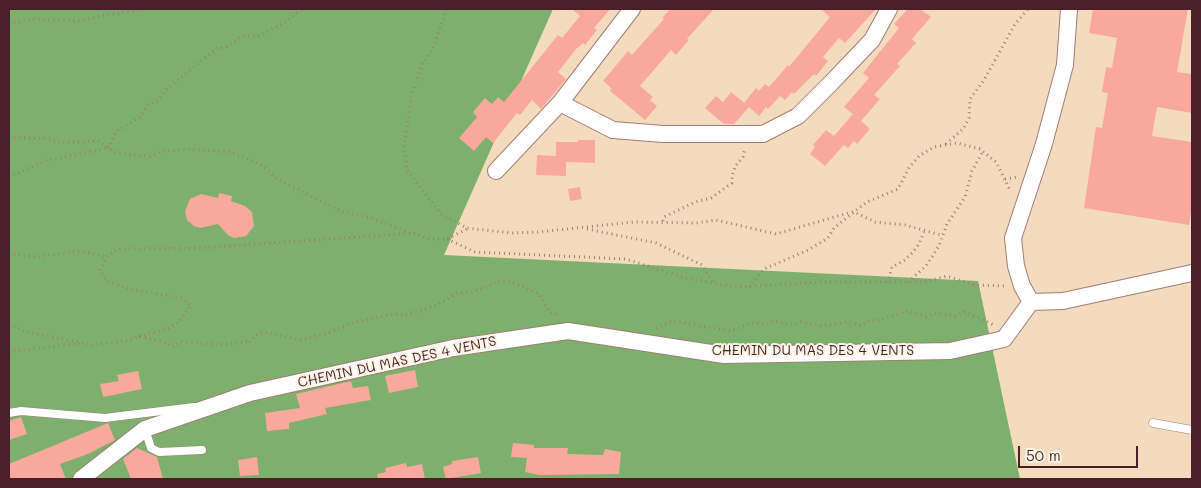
<!DOCTYPE html>
<html>
<head>
<meta charset="utf-8">
<style>
  body { margin:0 }
  #map { position:relative; width:1201px; height:488px; overflow:hidden; background:#f5dbbe; font-family:Mali,sans-serif }
  canvas { display:block }
  .frame { position:absolute; inset:0; border:10px solid #4a1f2b; pointer-events:none }
  .scale { position:absolute; left:1018px; top:446px; width:120px; height:22px; box-sizing:border-box; border:2px solid #4a1f2b; border-top:0; padding-left:6px; font-size:15px; line-height:18px; white-space:nowrap; color:#4a1f2b; -webkit-text-stroke:4px #fcf5e5; paint-order:stroke }
</style>
</head>
<body>
<div id="map">
<canvas width="1201" height="488"></canvas>
<div class="frame"></div>
<div class="scale">50 m</div>
</div>
<script>
const ctx = document.querySelector('canvas').getContext('2d');
ctx.lineJoin = 'round';
function paint(path, color) { ctx.fillStyle = color; ctx.fill(path, 'evenodd'); }
const poly = rows => new Path2D(rows.map(r => 'M' + r).join(''));
function stroke(path, color, width, dash) { ctx.strokeStyle = color; ctx.lineWidth = width; ctx.lineCap = dash ? 'butt' : 'round'; ctx.setLineDash(dash || []); ctx.stroke(path); }
function write(font, color, halo, rows, align = 'center') {
  ctx.font = font + ' Mali,sans-serif'; ctx.lineWidth = 4; ctx.setLineDash([]); ctx.textBaseline = 'middle'; ctx.strokeStyle = halo; ctx.fillStyle = color; for (const [text, x, y, turn = 0] of rows) {
    ctx.save(); ctx.translate(x, y); ctx.rotate((+turn || 0) * Math.PI / 180); ctx.textAlign = isNaN(turn) ? turn : align; if (halo) ctx.strokeText(text, 0, 0); ctx.fillText(text, 0, 0); ctx.restore();
  }
}
paint(poly([
  [9,9,553,9,444,255,978,281,1020,479,9,479]
]), '#7db06c');
paint(poly([
  [572,9,610,9,594,28,597,30,585,45,583,43,576,49,558,72,566,79,541,109,532,100,520,115,517,113,493,143,486,137,474,151,459,138,477,117,473,112,485,98,492,104,498,97,504,102,558,35,562,38,580,16],
  [670,9,714,9,687,39,689,40,676,55,671,50,640,86,653,97,650,100,657,106,645,120,610,91,611,88,603,81,628,51,632,55,664,19,662,18],
  [821,9,876,9,845,43,839,38,823,57,828,61,816,76,814,74,794,94,792,92,785,100,780,96,768,109,766,107,759,116,749,107,734,124,724,124,705,108,716,96,723,102,731,92,747,105,744,103,756,88,759,91,765,84,769,87,788,65,789,67,830,17],
  [908,9,920,9,931,17,912,39,916,43,897,64,900,66,874,95,880,99,861,121,844,107,869,78,863,73,899,28,894,24],
  [1093,9,1188,9,1177,72,1192,74,1192,113,1157,107,1152,136,1192,142,1192,206,1189,225,1084,208,1096,127,1102,128,1108,93,1102,92,1106,67,1112,68,1117,38,1089,33],
  [853,114,870,129,857,144,854,141,848,148,844,145,825,166,810,154,815,147,813,145,826,130,834,136],
  [578,140,595,140,595,163,566,162,566,176,536,175,537,155,556,156,556,142,578,142],
  [580,187,582,199,570,201,568,189],
  [219,193,232,196,231,201,245,206,252,212,254,226,246,236,234,238,228,235,218,224,200,228,194,226,187,220,185,211,190,199,201,194,218,198],
  [415,370,418,387,389,393,385,376],
  [138,371,142,389,103,397,100,384,119,381,117,375],
  [351,381,353,388,368,386,371,400,325,408,327,414,289,423,289,429,267,431,265,413,300,408,296,394],
  [21,417,27,434,9,440,9,421],
  [108,423,115,440,88,454,60,464,66,479,9,479,9,464],
  [513,443,534,445,534,448,568,448,567,454,603,455,605,449,621,452,619,474,539,475,525,472,527,458,511,457],
  [137,448,157,457,163,479,131,479,123,459],
  [257,457,259,475,240,476,238,460],
  [478,457,481,473,446,479,443,467,452,464,452,461],
  [406,463,407,467,422,464,425,479,378,479,377,474,386,472,385,468]
]), '#f9a89e');
const service = poly([
  [9,413,21,411,105,418,194,407],
  [1153,423,1192,430],
  [145,429,151,448,159,452,202,450]
]);
const minor = poly([
  [560,103,613,130,663,134,763,134,798,116,832,82,872,40,889,9],
  [496,171,560,103,632,9],
  [1031,302,1022,286,1016,266,1013,238,1044,144,1065,65,1069,9],
  [1031,302,1063,301,1192,273],
  [81,479,145,429,250,393,453,348,568,331,724,355,950,351,1004,339,1031,302]
]);
stroke(service, '#a07d74', 9);
stroke(minor, '#a07d74', 18);
stroke(poly([
  [447,9,432,51,423,63,412,93,404,146,407,170,441,214,467,228,511,233,538,232,634,222,696,223,716,220,776,234,855,211,867,202,898,189,909,168,919,156,934,147,957,143,980,149,996,162,1011,192],
  [9,24,33,19,74,21,143,9],
  [9,137,52,139,61,143,98,141,116,153,150,156,161,152,187,149,231,152,262,165,276,178,342,212,371,218,408,232],
  [946,144,964,128,969,118,970,99,984,80,1015,24,1028,9],
  [108,148,116,132,141,116,148,105,159,99,167,89,217,48,226,47,240,37,258,36,285,23,302,9],
  [9,177,44,161,108,148],
  [1005,179,1017,177],
  [663,221,664,217,695,202,711,198,732,183,732,176,736,165,743,157,745,148],
  [587,229,656,243,702,265,714,283],
  [414,233,430,239,447,239,467,229],
  [447,239,475,252,626,259,685,278,737,287,822,282,924,282,947,276,974,285,1007,286],
  [9,253,34,257,80,251,107,257],
  [908,282,926,266,939,246,947,224,965,197,972,171,983,151],
  [888,283,892,267,905,260,913,252,919,244,924,232],
  [749,287,764,269,808,250,828,238,834,228,854,212,875,222,905,225,941,235],
  [9,325,28,332,92,345,131,340,139,336,168,343,172,347,181,342,226,345,247,341,248,343,256,335,264,332,301,340,325,334,355,322,394,314,405,315,435,306,457,293,472,292,488,287,498,281,512,282,538,293,550,312,559,316],
  [656,328,673,321,730,331,752,323,769,324,774,321,790,325,801,322,822,326,847,322,862,326,869,321,881,320,907,311,926,316,934,313,955,316,965,312,994,325],
  [139,336,164,330,178,323,191,306,182,298,129,289,107,281,100,271,107,257,117,249,201,248,414,233],
  [9,352,80,343]
]), '#a07d74', 3, [1, 4]);
stroke(service, '#fff', 8);
stroke(minor, '#fff', 16);
write('14px', '#4a1f2b', '#fcf5e5', [
  ["CHEMIN DU MAS DES 4 VENTS",813,351],
  ["CHEMIN DU MAS DES 4 VENTS",397,362,-12]
]);
</script>
</body>
</html>
